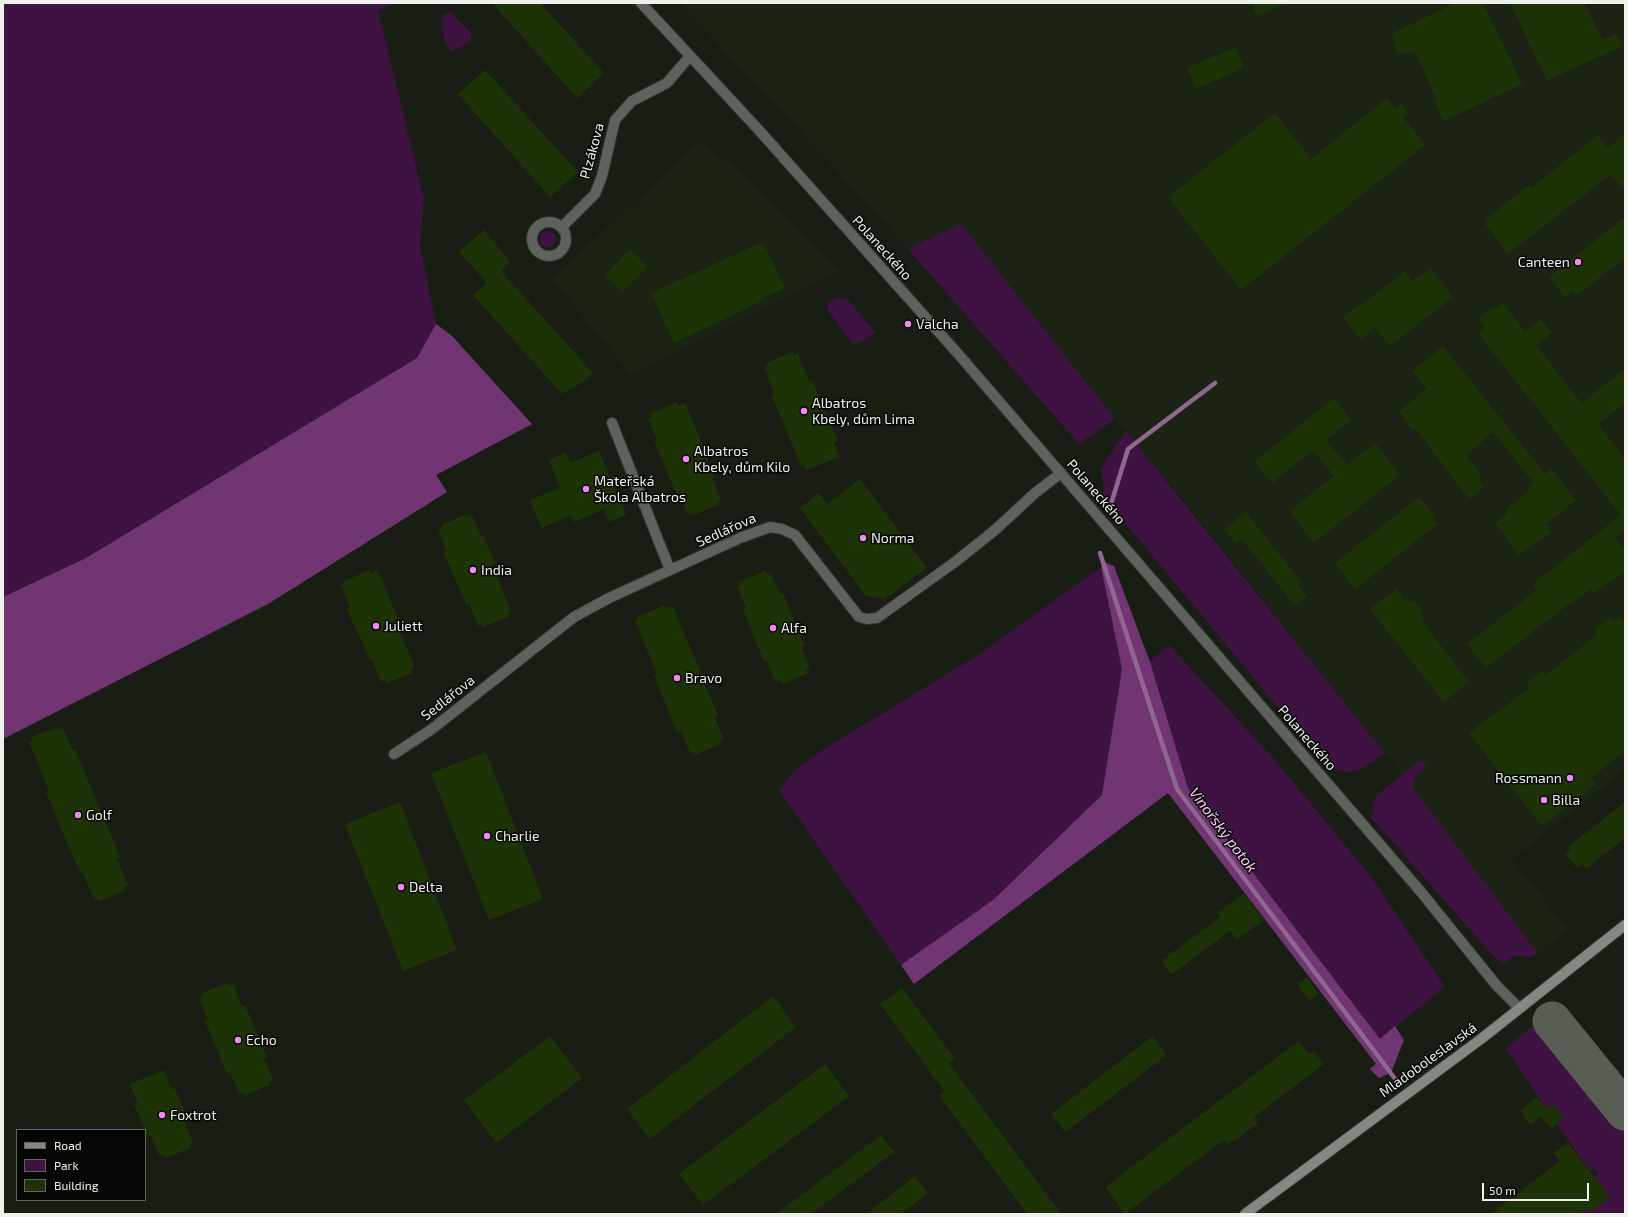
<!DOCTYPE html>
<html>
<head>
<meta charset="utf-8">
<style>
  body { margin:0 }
  #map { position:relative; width:1628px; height:1217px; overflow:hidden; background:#181e14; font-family:"Exo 2",sans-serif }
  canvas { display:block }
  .frame { position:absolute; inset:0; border:4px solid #eef2eb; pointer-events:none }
  .legend { position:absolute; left:16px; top:1129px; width:130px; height:72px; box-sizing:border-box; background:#050704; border:1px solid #626560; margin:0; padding:5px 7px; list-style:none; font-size:12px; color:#eef2eb }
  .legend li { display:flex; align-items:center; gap:8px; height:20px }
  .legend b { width:20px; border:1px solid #626560 }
  .scale { position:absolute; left:1482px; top:1183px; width:107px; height:18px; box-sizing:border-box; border:2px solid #eef2eb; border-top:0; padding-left:5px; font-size:12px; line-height:14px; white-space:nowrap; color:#eef2eb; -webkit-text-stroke:3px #050704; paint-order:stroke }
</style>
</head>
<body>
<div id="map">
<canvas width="1628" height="1217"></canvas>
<div class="frame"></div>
<ul class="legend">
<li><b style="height:5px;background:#848880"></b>Road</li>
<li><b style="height:11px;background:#3f1341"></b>Park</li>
<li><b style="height:11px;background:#1d3206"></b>Building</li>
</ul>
<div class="scale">50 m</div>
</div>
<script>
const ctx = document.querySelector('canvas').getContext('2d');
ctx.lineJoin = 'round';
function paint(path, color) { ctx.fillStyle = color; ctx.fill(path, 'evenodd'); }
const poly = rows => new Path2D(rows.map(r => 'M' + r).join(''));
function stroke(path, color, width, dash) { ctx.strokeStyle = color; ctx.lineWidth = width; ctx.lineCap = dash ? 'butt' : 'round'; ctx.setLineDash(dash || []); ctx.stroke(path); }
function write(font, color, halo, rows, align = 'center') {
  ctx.font = font + ' "Exo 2",sans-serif'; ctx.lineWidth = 3; ctx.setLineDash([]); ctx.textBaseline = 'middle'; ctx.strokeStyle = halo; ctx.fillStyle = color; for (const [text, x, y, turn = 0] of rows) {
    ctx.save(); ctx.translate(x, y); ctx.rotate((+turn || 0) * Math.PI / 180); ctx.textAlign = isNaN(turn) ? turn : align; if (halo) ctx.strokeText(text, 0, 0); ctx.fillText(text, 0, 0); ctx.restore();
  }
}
paint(poly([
  [680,3,1625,3,1625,770,1512,859,1568,929,1538,953,1382,749,1183,499,1115,419,961,224,908,249,840,174],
  [699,142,734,167,839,271,631,375,552,279]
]), '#1b2414');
paint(poly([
  [3,3,399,3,378,10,424,199,420,246,436,324,417,358,86,558,3,597],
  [450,12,471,33,471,39,470,42,451,51,446,46,441,23,443,15],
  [961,224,1115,419,1079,444,908,249],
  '540 239a8 8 0 1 1 16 0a8 8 0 1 1-16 0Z',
  [839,298,847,299,875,332,862,342,853,344,827,309,829,301],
  [1126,431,1385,753,1360,770,1348,772,1337,770,1319,757,1102,495,1104,489,1101,472,1104,463],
  [1101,567,1122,669,1102,795,993,900,901,965,779,790,794,771,826,748,980,654],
  [1169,645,1274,759,1372,878,1445,987,1380,1039,1188,788,1150,662],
  [1419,761,1422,761,1427,766,1416,774,1413,788,1538,953,1530,957,1513,956,1504,964,1494,957,1370,816,1374,814,1373,805,1376,796],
  [1534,1025,1540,1031,1542,1029,1625,1132,1625,1214,1578,1214,1587,1208,1590,1213,1610,1197,1594,1177,1598,1174,1594,1168,1590,1171,1557,1124,1564,1119,1553,1104,1546,1109,1506,1048]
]), '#3f1341');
paint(poly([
  [436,324,452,336,532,424,436,475,447,492,268,604,3,739,3,597,86,558,417,358],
  [1104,562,1114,566,1150,662,1188,788,1380,1039,1395,1026,1404,1040,1391,1073,1379,1078,1370,1069,1376,1064,1168,793,914,984,901,965,993,900,1102,795,1122,669,1101,567]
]), '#713573');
stroke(poly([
  [1111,504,1128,449,1215,383],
  [1100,553,1177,789,1399,1084]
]), '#906790', 4.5);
stroke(poly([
  [1552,1021,1625,1111]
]), '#585e54', 39);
paint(poly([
  [492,3,540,3,604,73,577,98],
  [1252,3,1287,3,1257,16],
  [1455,3,1483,3,1522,84,1444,121,1434,100,1437,99,1415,52,1396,54,1395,42,1391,34],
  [1510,3,1585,3,1602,40,1616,34,1622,46,1547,81],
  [1236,47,1244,68,1196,89,1187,68],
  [485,70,578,172,550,197,458,94],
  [1387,98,1396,109,1401,104,1408,113,1403,117,1425,145,1241,290,1168,197,1275,113,1311,159],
  [1625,134,1625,192,1611,174,1508,254,1485,224,1489,222,1486,219,1529,185,1531,188,1598,135,1608,148],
  [1625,217,1625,258,1576,296,1572,291,1565,297,1549,277],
  [484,230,510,262,501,271,593,373,583,382,562,394,473,295,487,283,459,252],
  [763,242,785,288,761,299,762,301,674,343,651,293],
  [630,249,648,267,622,292,605,275],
  [1431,268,1453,297,1390,346,1375,328,1361,340,1343,317,1361,303,1363,304,1405,271,1412,281],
  [1503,303,1525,332,1541,319,1552,333,1536,345,1581,403,1625,369,1625,403,1598,424,1625,459,1625,530,1615,538,1625,551,1625,571,1594,593,1591,589,1571,604,1570,603,1486,668,1467,644,1537,590,1533,584,1621,515,1478,333,1485,327,1478,319,1494,307,1495,309],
  [1443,346,1545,474,1552,469,1576,500,1546,524,1552,532,1519,555,1495,523,1507,514,1506,509,1530,490,1528,488,1534,483,1493,432,1466,455,1482,476,1478,479,1484,487,1469,499,1416,429,1413,431,1399,411,1427,389,1412,371],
  [793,352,794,355,798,354,809,381,812,380,838,441,834,443,840,457,806,470,804,465,801,466,791,442,772,396,775,395,764,367,768,366,766,363],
  [1334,398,1351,420,1326,440,1347,465,1375,443,1400,475,1314,543,1289,511,1334,476,1313,450,1272,483,1254,462],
  [677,402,678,406,685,403,705,451,704,452,715,477,712,478,721,500,718,502,719,505,693,515,692,512,688,514,679,492,676,493,654,441,657,440,648,418,652,416,651,413],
  [599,451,626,515,609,522,604,509,574,522,571,515,542,528,530,500,560,488,549,460,566,453,570,463],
  [860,479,927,568,884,599,866,596,800,508,819,493,827,504],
  [1419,497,1435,516,1433,518,1438,524,1355,589,1335,563],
  [1246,512,1301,582,1298,585,1307,596,1295,606,1242,539,1236,544,1224,529],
  [467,514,468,517,472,515,481,537,484,536,495,563,492,564,511,612,508,613,509,617,483,627,482,624,478,626,469,604,466,605,444,553,447,551,438,530,442,528,441,525],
  [370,570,371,573,378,570,398,619,395,620,415,668,411,669,412,673,386,683,385,680,381,682,372,660,370,660,359,635,358,635,347,609,350,607,341,585,345,584,344,581],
  [765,571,767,574,770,572,780,594,783,593,804,645,801,647,810,668,806,670,808,673,782,684,780,681,776,682,767,661,764,662,743,609,746,608,737,586,741,585,739,582],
  [1396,589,1405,600,1407,598,1410,602,1414,600,1422,610,1421,614,1424,618,1421,620,1469,682,1444,702,1370,609],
  [664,605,665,608,673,606,718,716,715,718,724,739,720,741,721,744,695,755,694,752,690,753,681,731,677,733,654,675,657,674,635,621,639,619,638,617],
  [1610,617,1613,621,1620,617,1625,624,1625,751,1591,778,1596,784,1542,826,1469,733,1530,688,1526,683,1542,670,1546,675,1593,638,1597,634,1594,629],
  [58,727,59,730,63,728,72,750,75,749,120,857,117,859,128,886,124,888,125,891,99,901,98,899,94,900,83,873,81,874,69,848,46,792,49,791,29,742,33,741,31,737],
  [486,752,543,899,489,920,431,773],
  [400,802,457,950,403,971,345,824],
  [1625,802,1625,838,1586,869,1582,864,1577,868,1565,853,1570,849,1569,846],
  [1244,893,1264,920,1237,940,1230,931,1171,975,1161,961,1220,917,1217,913],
  [1307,977,1319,994,1309,1001,1297,985],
  [228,983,229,986,233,984,242,1006,245,1005,267,1057,264,1058,273,1080,269,1082,270,1085,244,1096,243,1092,239,1094,230,1072,227,1073,205,1021,208,1020,199,998,203,996,202,993],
  [902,988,955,1059,949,1063,1061,1214,1027,1214,939,1095,944,1091,880,1004],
  [773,996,796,1027,650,1139,627,1109],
  [550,1036,582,1078,496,1143,464,1100],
  [1153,1036,1167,1055,1065,1132,1051,1114],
  [1299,1041,1309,1054,1314,1051,1324,1064,1254,1117,1258,1123,1234,1141,1233,1140,1227,1145,1224,1140,1125,1214,1105,1187],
  [825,1064,849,1096,703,1205,679,1174],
  [164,1070,171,1089,174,1087,186,1114,182,1115,193,1143,190,1144,191,1148,165,1158,163,1155,160,1157,151,1135,147,1136,134,1104,138,1103,130,1084],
  [1537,1097,1546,1109,1553,1104,1564,1119,1551,1129,1541,1117,1530,1125,1520,1110],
  [881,1135,894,1152,811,1214,776,1214],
  [1568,1143,1610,1197,1590,1213,1587,1208,1578,1214,1491,1214,1560,1161,1553,1153],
  [915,1176,928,1193,901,1214,866,1214]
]), '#1d3206');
const minor = poly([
  '532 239a17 17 0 1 1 34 0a17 17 0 1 1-34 0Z',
  [562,227,595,194,602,176,615,120,632,101,667,83,690,56],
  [612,423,670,570],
  [394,754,432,729,574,617,609,598,740,538,770,527,782,529,795,535,859,617,867,619,877,618,955,562,995,530,1035,493,1061,473]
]);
const tertiary = poly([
  [641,3,757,128,960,356,1421,892,1497,986,1519,1008]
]);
const secondary = poly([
  [1245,1214,1481,1039,1625,925]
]);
stroke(minor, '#32372e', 12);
stroke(tertiary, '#32372e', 12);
stroke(secondary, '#32372e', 12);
stroke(minor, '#5e615c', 10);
stroke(tertiary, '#5e615c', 10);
stroke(secondary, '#848880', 10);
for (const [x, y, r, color] of [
  [1578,262,4,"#f18af4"],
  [908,324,4,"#f18af4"],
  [804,411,4,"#f18af4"],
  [686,459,4,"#f18af4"],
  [586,489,4,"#f18af4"],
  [863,538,4,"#f18af4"],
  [473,570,4,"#f18af4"],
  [376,626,4,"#f18af4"],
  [773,628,4,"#f18af4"],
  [677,678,4,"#f18af4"],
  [1570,778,4,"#f18af4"],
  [1544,800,4,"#f18af4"],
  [78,815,4,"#f18af4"],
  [487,836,4,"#f18af4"],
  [401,887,4,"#f18af4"],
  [238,1040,4,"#f18af4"],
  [162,1115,4,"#f18af4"]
]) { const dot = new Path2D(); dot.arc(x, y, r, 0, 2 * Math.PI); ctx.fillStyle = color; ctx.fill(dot); stroke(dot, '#050704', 1.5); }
write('14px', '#eef2eb', '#050704', [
  ["Plzákova",592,151,-75],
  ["Polaneckého",882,248,48],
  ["Polaneckého",1096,492,49],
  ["Sedlářova",726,530,-24],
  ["Sedlářova",448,698,-38],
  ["Polaneckého",1307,738,49],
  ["Mladoboleslavská",1428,1060,-36]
]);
write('14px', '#eef2eb', '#050704', [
  ["Canteen",1570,262,"right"],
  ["Valcha",916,324],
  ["Albatros",812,403],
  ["Kbely, dům Lima",812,419],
  ["Albatros",694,451],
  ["Kbely, dům Kilo",694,467],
  ["Mateřská",594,481],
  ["Škola Albatros",594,497],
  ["Norma",871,538],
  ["India",481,570],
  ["Juliett",384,626],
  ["Alfa",781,628],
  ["Bravo",685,678],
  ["Rossmann",1562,778,"right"],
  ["Billa",1552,800],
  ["Golf",86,815],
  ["Charlie",495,836],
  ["Delta",409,887],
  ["Echo",246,1040],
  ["Foxtrot",170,1115]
], 'left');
write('italic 15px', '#fbc7fc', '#050704', [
  ["Vinořský potok",1223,830,53]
]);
</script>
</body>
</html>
